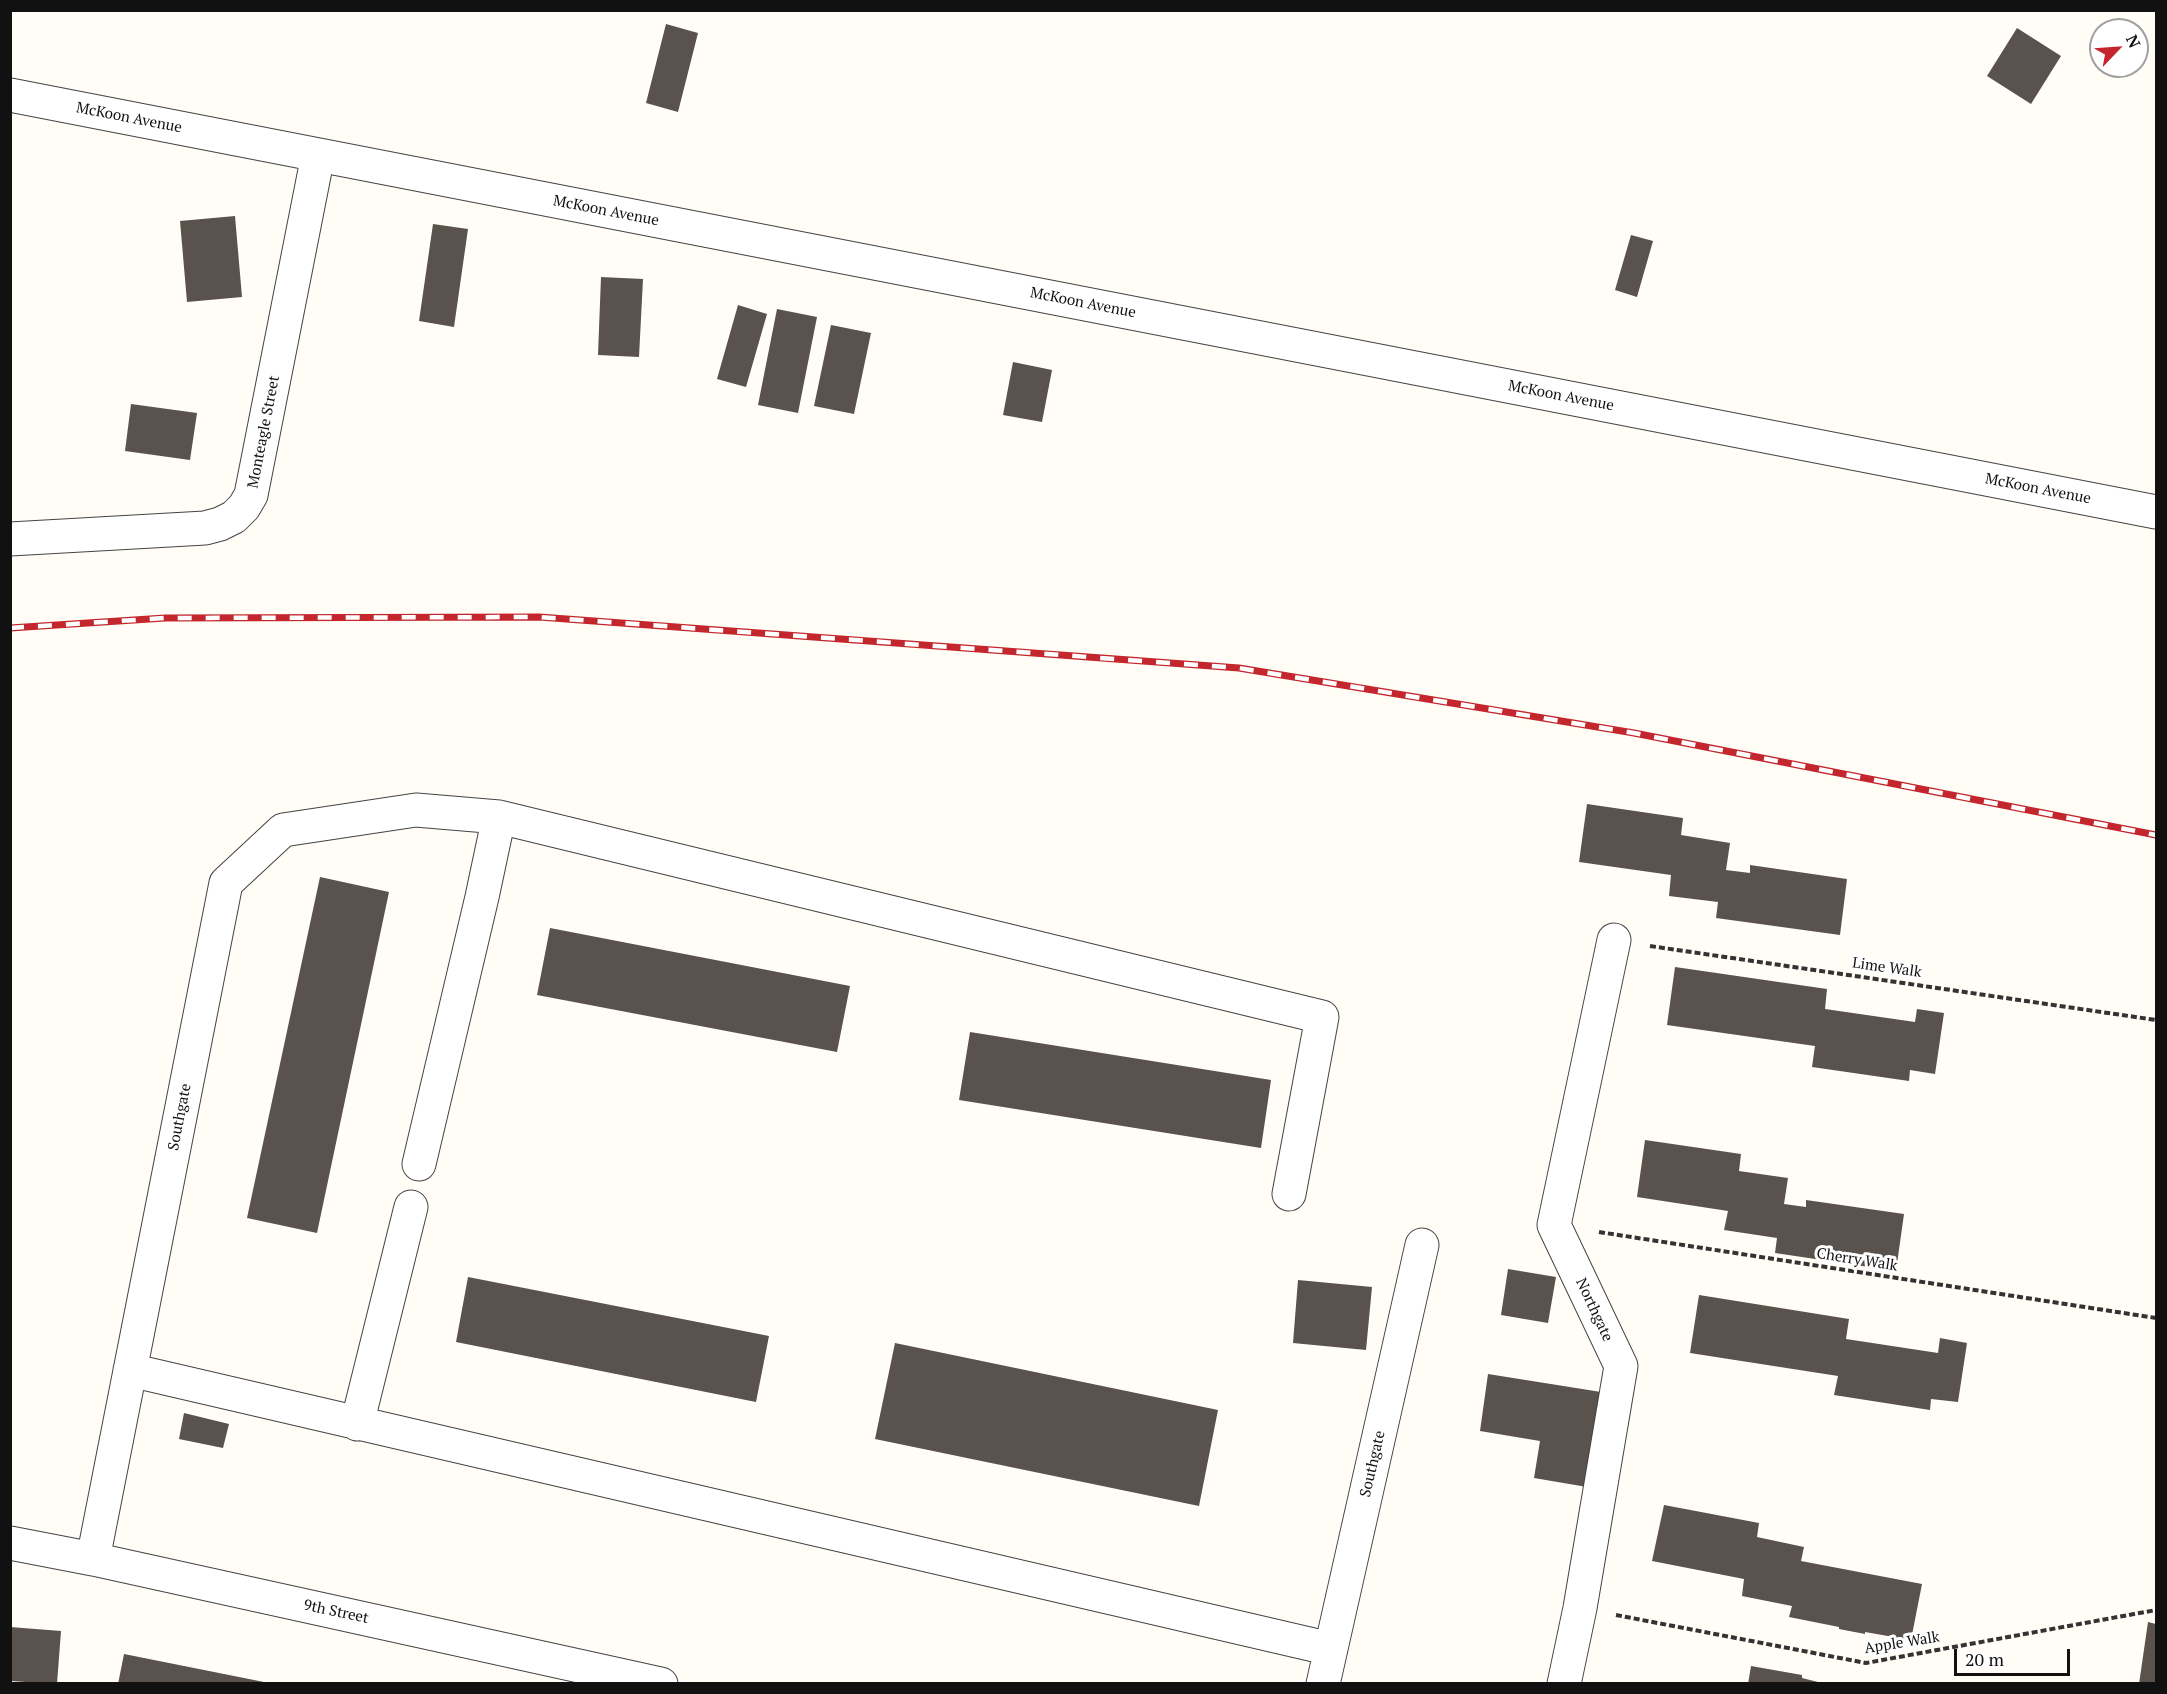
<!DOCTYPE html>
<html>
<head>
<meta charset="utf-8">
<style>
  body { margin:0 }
  #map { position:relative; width:2167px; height:1694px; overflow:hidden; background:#fffdf5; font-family:"PT Serif",serif }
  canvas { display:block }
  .frame { position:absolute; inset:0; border:12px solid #111; pointer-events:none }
  .north { position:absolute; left:2089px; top:18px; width:60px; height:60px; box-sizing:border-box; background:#fff; border:2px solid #a0a0a0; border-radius:50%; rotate:65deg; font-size:16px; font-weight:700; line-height:24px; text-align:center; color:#111 }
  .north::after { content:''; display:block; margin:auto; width:21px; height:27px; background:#c4262e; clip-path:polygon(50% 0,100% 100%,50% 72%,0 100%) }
  .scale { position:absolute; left:1954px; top:1649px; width:116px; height:27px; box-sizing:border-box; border:3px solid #111; border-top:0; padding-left:8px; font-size:18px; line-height:21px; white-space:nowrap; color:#111; -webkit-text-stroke:4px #fff; paint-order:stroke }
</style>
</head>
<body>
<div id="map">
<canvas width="2167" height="1694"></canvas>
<div class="frame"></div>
<div class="north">N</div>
<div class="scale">20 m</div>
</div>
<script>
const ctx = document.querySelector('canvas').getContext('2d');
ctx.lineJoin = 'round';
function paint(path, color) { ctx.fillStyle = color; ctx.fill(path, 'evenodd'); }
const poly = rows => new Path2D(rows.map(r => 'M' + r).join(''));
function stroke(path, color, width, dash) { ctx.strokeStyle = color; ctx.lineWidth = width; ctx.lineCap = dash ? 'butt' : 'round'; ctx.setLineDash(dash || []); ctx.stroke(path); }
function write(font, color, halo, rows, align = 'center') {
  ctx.font = font + ' "PT Serif",serif'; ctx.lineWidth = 6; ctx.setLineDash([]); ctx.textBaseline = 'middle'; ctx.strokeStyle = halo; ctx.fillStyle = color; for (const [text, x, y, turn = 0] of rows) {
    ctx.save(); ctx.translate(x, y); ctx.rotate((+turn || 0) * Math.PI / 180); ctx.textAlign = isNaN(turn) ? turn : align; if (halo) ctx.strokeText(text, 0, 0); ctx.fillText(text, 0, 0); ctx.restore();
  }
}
paint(poly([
  [666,24,698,33,678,112,646,103],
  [2017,28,2061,56,2031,104,1987,76],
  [235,216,242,297,187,302,180,221],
  [433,224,468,229,454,327,419,321],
  [1631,235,1653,241,1637,297,1615,290],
  [601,277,643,279,639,357,598,355],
  [738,305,767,314,746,387,717,379],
  [777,309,817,317,798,413,758,405],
  [831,325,871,333,854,414,814,406],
  [1013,362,1052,370,1042,422,1003,415],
  [131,404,197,413,190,460,125,451],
  [1587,804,1683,818,1681,835,1730,843,1726,870,1750,873,1750,865,1847,879,1840,935,1716,918,1718,902,1669,896,1671,875,1579,862],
  [320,877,389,892,317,1233,247,1218],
  [550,928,850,986,837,1052,537,995],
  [1675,967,1827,989,1825,1009,1915,1022,1917,1009,1944,1013,1935,1074,1910,1070,1909,1081,1812,1067,1815,1046,1667,1025],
  [970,1032,1271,1080,1261,1148,959,1100],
  [1645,1140,1741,1154,1739,1171,1788,1178,1784,1204,1806,1207,1806,1200,1904,1214,1896,1271,1775,1253,1777,1238,1724,1230,1728,1211,1637,1197],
  [1508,1269,1556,1277,1548,1323,1501,1315],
  [468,1277,769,1336,756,1402,456,1342],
  [1298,1280,1372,1287,1366,1350,1293,1343],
  [1699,1295,1849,1319,1846,1339,1938,1353,1940,1338,1967,1343,1958,1402,1931,1399,1930,1410,1834,1395,1838,1376,1690,1353],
  [895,1343,1218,1410,1199,1506,875,1439],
  [1488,1374,1601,1392,1587,1487,1534,1478,1540,1441,1480,1431],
  [184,1413,229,1424,223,1448,179,1439],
  [1664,1505,1759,1523,1757,1537,1804,1547,1801,1561,1922,1584,1911,1640,1865,1632,1865,1634,1839,1629,1839,1627,1789,1617,1792,1606,1742,1596,1744,1579,1652,1561],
  [2148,1622,2156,1624,2156,1684,2139,1684],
  [10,1627,61,1631,57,1684,10,1681],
  [124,1654,264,1682,264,1684,118,1684],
  [1751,1666,1802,1675,1802,1678,1826,1684,1748,1684]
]), '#5a524d');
const minor = poly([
  [10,95,2156,512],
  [10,539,205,528,220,524,234,517,244,507,251,495,318,155],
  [419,1164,482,897,499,817],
  [130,1370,1331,1649],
  [357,1424,411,1207],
  [10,1543,93,1559,661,1684],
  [93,1559,226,883,283,830,416,810,499,817,1322,1017,1289,1194],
  [1323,1684,1422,1245],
  [1564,1684,1580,1608,1621,1366,1554,1225,1614,940]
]);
stroke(minor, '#444', 35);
stroke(poly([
  [1650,946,2156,1020],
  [1599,1232,2156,1318],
  [1616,1615,1866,1663,2156,1610]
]), '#333', 4, [6, 3]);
stroke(minor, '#fff', 33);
const rail = poly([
  [10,628,165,618,539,617,1239,668,1634,733,2156,835]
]);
stroke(rail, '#c4262e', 7);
stroke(rail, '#fff', 4.5, [14]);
write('15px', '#111', '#fff', [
  ["McKoon Avenue",129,118,11],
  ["McKoon Avenue",606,211,11],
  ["McKoon Avenue",1083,303,11],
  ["McKoon Avenue",1561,396,11],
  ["Monteagle Street",264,432,-79],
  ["McKoon Avenue",2038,489,11],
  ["Lime Walk",1887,968,8],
  ["Southgate",180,1117,-79],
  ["Cherry Walk",1857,1260,9],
  ["Northgate",1594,1310,65],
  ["Southgate",1373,1464,-77],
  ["9th Street",336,1612,12],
  ["Apple Walk",1902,1643,-9]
]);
</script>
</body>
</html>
